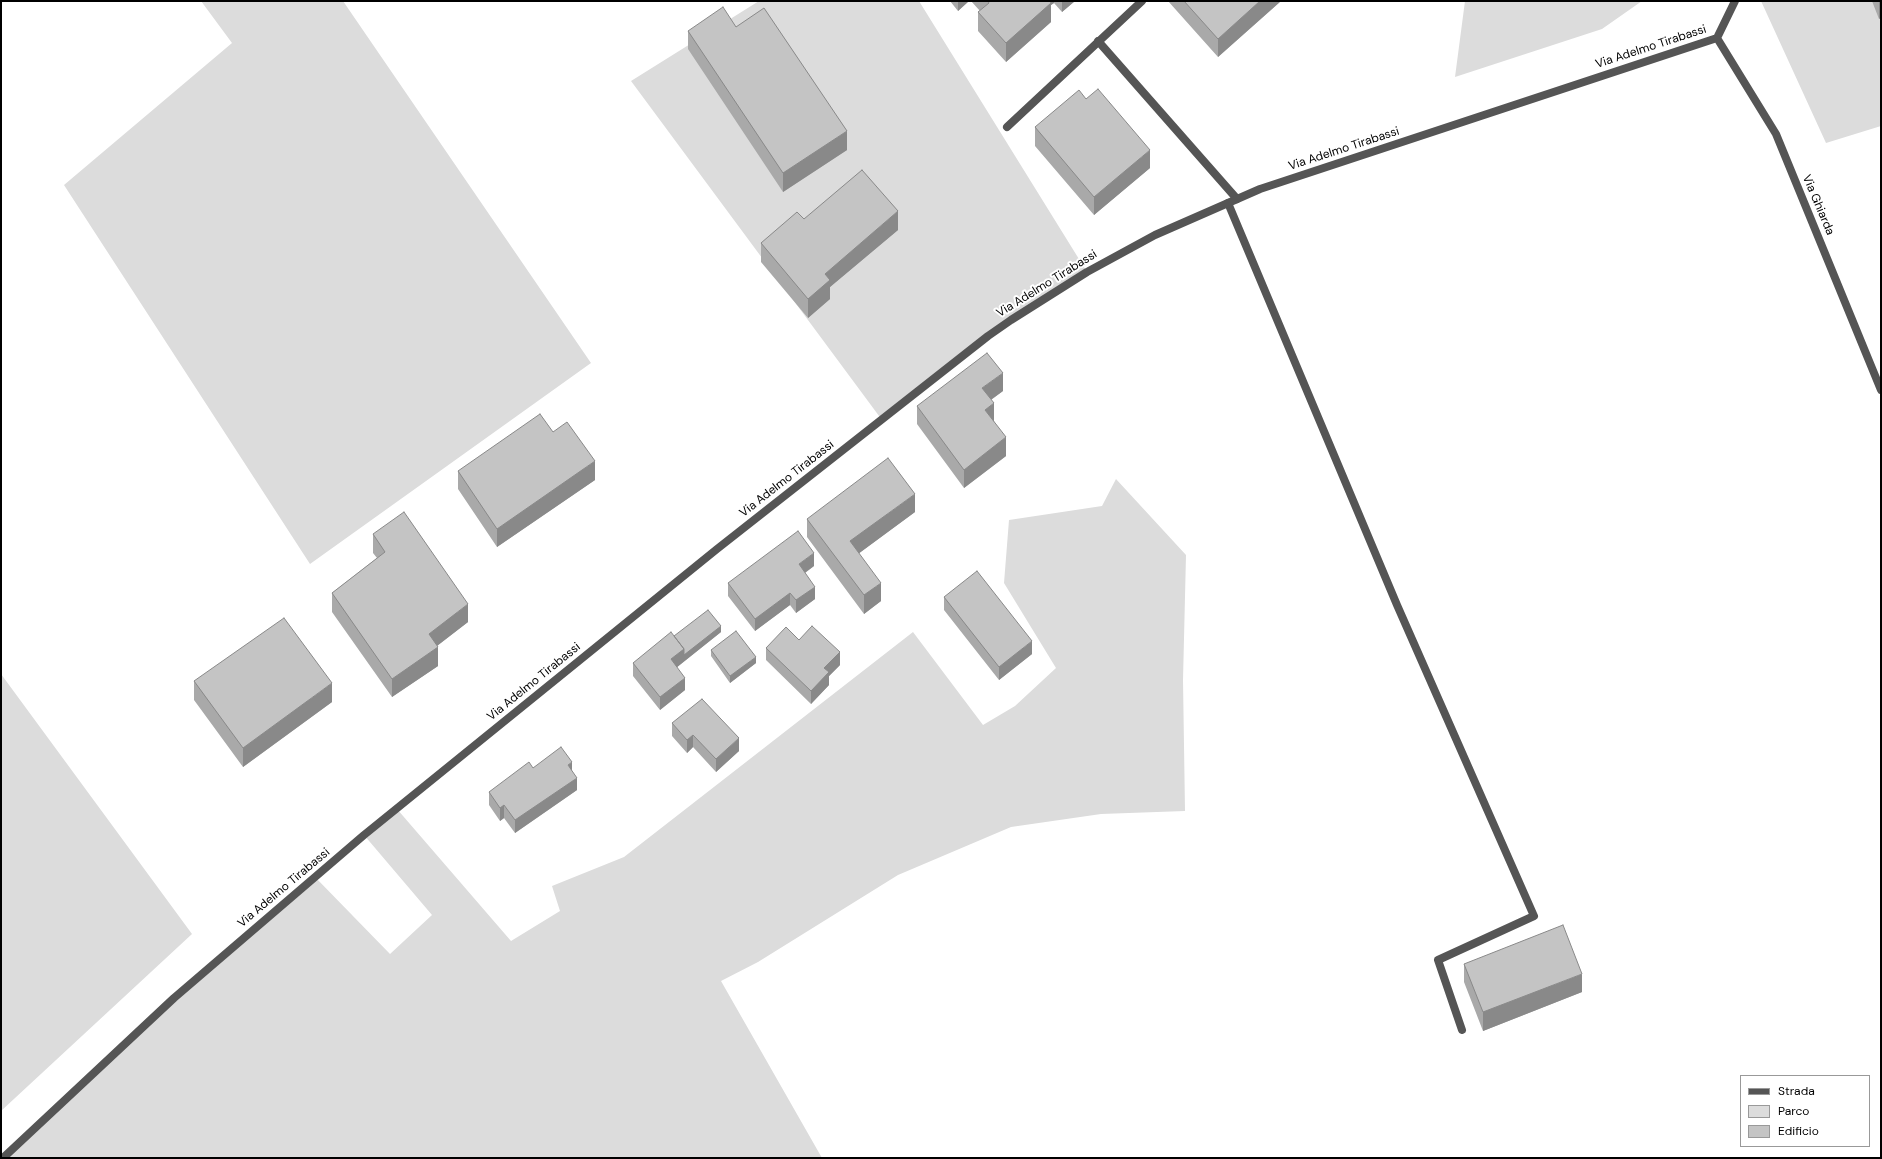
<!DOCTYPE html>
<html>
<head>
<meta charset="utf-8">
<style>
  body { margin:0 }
  #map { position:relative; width:1882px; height:1159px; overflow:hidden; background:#fff; font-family:"DM Sans",sans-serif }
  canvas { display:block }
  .frame { position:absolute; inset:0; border:2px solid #000; pointer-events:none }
  .legend { position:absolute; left:1740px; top:1075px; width:130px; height:72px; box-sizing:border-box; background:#fff; border:1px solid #999; margin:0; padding:5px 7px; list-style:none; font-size:12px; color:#000 }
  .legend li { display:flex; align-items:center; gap:8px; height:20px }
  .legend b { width:20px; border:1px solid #999 }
</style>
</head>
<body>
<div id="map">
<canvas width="1882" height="1159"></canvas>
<div class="frame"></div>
<ul class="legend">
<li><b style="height:5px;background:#555"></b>Strada</li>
<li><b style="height:11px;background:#dcdcdc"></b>Parco</li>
<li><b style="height:11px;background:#c4c4c4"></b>Edificio</li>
</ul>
</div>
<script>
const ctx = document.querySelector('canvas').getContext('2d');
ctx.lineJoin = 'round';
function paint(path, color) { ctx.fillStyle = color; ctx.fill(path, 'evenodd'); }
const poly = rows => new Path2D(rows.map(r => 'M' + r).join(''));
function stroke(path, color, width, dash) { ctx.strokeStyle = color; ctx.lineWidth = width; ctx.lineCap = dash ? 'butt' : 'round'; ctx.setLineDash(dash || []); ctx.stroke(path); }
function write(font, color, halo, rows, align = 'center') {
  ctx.font = font + ' "DM Sans",sans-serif'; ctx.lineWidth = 4; ctx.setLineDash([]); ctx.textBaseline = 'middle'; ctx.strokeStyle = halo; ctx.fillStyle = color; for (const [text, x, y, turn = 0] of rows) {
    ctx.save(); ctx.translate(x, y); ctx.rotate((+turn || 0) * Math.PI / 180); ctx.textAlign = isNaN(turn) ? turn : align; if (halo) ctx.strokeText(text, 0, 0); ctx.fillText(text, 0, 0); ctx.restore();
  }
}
paint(poly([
  [201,1,343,1,591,363,310,564,64,185,232,43],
  [759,1,919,1,1087,272,1011,320,882,420,631,81],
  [1465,1,1642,1,1602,29,1455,77],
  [1761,1,1881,1,1881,126,1826,143],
  [1116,479,1186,555,1183,680,1185,811,1101,814,1011,827,898,875,758,962,721,981,822,1158,3,1158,174,998,315,877,390,954,432,915,364,835,397,809,511,941,560,911,552,886,624,857,913,632,983,725,1015,706,1056,668,1004,583,1009,520,1102,506],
  [1,674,192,934,1,1111]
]), '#dcdcdc');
stroke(poly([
  [1098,41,1237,199],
  [1007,127,1142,1],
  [1228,203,1397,605,1534,916,1438,960,1462,1030]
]), '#555', 8);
stroke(poly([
  [1717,38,1776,134,1881,390],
  [1717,38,1735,1],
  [3,1158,174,998,364,835,717,549,988,336,1011,320,1087,272,1155,235,1260,189,1717,38]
]), '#555', 8);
paint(poly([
  [950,1,969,1,958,11],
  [971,1,1075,1,1062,12,1054,3,1051,5,1051,22,1006,62,978,31,978,12,980,11],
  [1168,1,1281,1,1218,57],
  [1872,1,1881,1,1879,19],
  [736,27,847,150,783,192,688,49,688,31],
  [1086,99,1150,168,1094,215,1035,146,1035,127],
  [804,219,898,230,830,287,830,299,808,318,761,262,761,243],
  [1003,391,991,400,994,421,1006,456,964,488,917,424,917,406],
  [553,432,595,480,497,547,458,489,458,471],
  [915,512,859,553,881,601,864,614,807,537,807,519],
  [373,534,468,622,437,646,438,666,392,697,332,612,332,593,377,558,373,553],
  [814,566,805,573,815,599,796,613,790,605,755,631,728,596,728,583],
  [944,597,1032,654,999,680,944,610],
  [721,632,677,667,685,690,660,710,633,676,633,663,674,636],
  [799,640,840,665,829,676,829,685,811,704,766,660,766,648],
  [711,650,756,663,730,683,711,656],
  [194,681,332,702,243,767,194,700],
  [672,723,739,751,716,772,693,747,687,753,672,736],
  [533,768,572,771,577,790,515,833,504,818,500,821,489,805,489,792],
  [1464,964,1582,992,1483,1031,1464,982]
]), '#a9a9a9');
paint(poly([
  [958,1,969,1,958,11],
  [1046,1,1054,1,1054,3,1051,5,1051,22,1006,62,1006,43],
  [1062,1,1075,1,1062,12],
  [1260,1,1281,1,1218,57,1218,39],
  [1879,1,1881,1,1881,18,1879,19],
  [847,131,847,150,783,192,783,173],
  [1150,150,1150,168,1094,215,1094,197],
  [898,211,898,230,830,287,830,299,808,318,808,299,825,274],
  [1003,373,1003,391,982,406,982,388],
  [994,403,994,422,985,410],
  [1006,437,1006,456,964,488,964,470],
  [595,461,595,480,497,547,497,529],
  [915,494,915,512,850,560,850,541],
  [814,553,814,566,799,577,799,564],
  [881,583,881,601,864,614,864,595],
  [815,587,815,599,796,613,796,600],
  [790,593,790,605,755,631,755,619],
  [468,604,468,622,429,652,429,634],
  [721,626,721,632,671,672,671,659,684,649],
  [1032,641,1032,654,999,680,999,667],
  [438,647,438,666,392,697,392,679],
  [840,652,840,665,829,676,829,685,811,704,811,691,824,668],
  [756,657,756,663,730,683,730,676],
  [685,678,685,690,660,710,660,697],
  [332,683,332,702,243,767,243,748],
  [693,735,693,747,687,753,687,740],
  [739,738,739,751,716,772,716,759],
  [572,762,572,774,568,765],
  [577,778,577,790,515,833,515,820],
  [504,805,504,818,500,821,500,808],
  [1582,974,1582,992,1483,1031,1483,1012]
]), '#898989');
const building = poly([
  [988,1,1050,1,1051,3,1006,43,978,12,989,3,988,1],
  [1184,1,1260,1,1218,39,1184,1],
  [723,7,736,27,764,8,847,131,783,173,688,31,723,7],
  [1098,89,1150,150,1094,197,1035,127,1079,90,1086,99,1098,89],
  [862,170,898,211,825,274,830,280,808,299,761,243,797,212,804,219,862,170],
  [987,353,1003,373,982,388,994,403,985,410,1006,437,964,470,917,406,987,353],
  [540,414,553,432,567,422,595,461,497,529,458,471,540,414],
  [888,458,915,494,850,541,881,583,864,595,807,519,888,458],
  [404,512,468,604,429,634,438,647,392,679,332,593,385,552,373,534,404,512],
  [798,531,814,553,799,564,815,587,796,600,790,593,755,619,728,583,798,531],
  [977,571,1032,641,999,667,944,597,977,571],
  [708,610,721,626,684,655,684,649,674,636,708,610],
  [284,618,332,683,243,748,194,681,284,618],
  [812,626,840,652,824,668,829,672,811,691,766,648,786,627,799,640,812,626],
  [736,631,756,657,730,676,711,650,736,631],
  [671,632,684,649,671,659,685,678,660,697,633,663,671,632],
  [702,699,739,738,716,759,693,735,687,740,672,723,702,699],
  [561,747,572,762,568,765,577,778,515,820,504,805,500,808,489,792,529,762,533,768,561,747],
  [1563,925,1582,974,1483,1012,1464,964,1563,925]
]);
paint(building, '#c4c4c4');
stroke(building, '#898989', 1);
write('12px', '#000', '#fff', [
  ["Via Adelmo Tirabassi",1651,47,-18],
  ["Via Adelmo Tirabassi",1344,149,-18],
  ["Via Ghiarda",1818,205,67],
  ["Via Adelmo Tirabassi",1047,284,-32],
  ["Via Adelmo Tirabassi",787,479,-38],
  ["Via Adelmo Tirabassi",534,682,-39],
  ["Via Adelmo Tirabassi",284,888,-40]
]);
</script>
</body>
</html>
